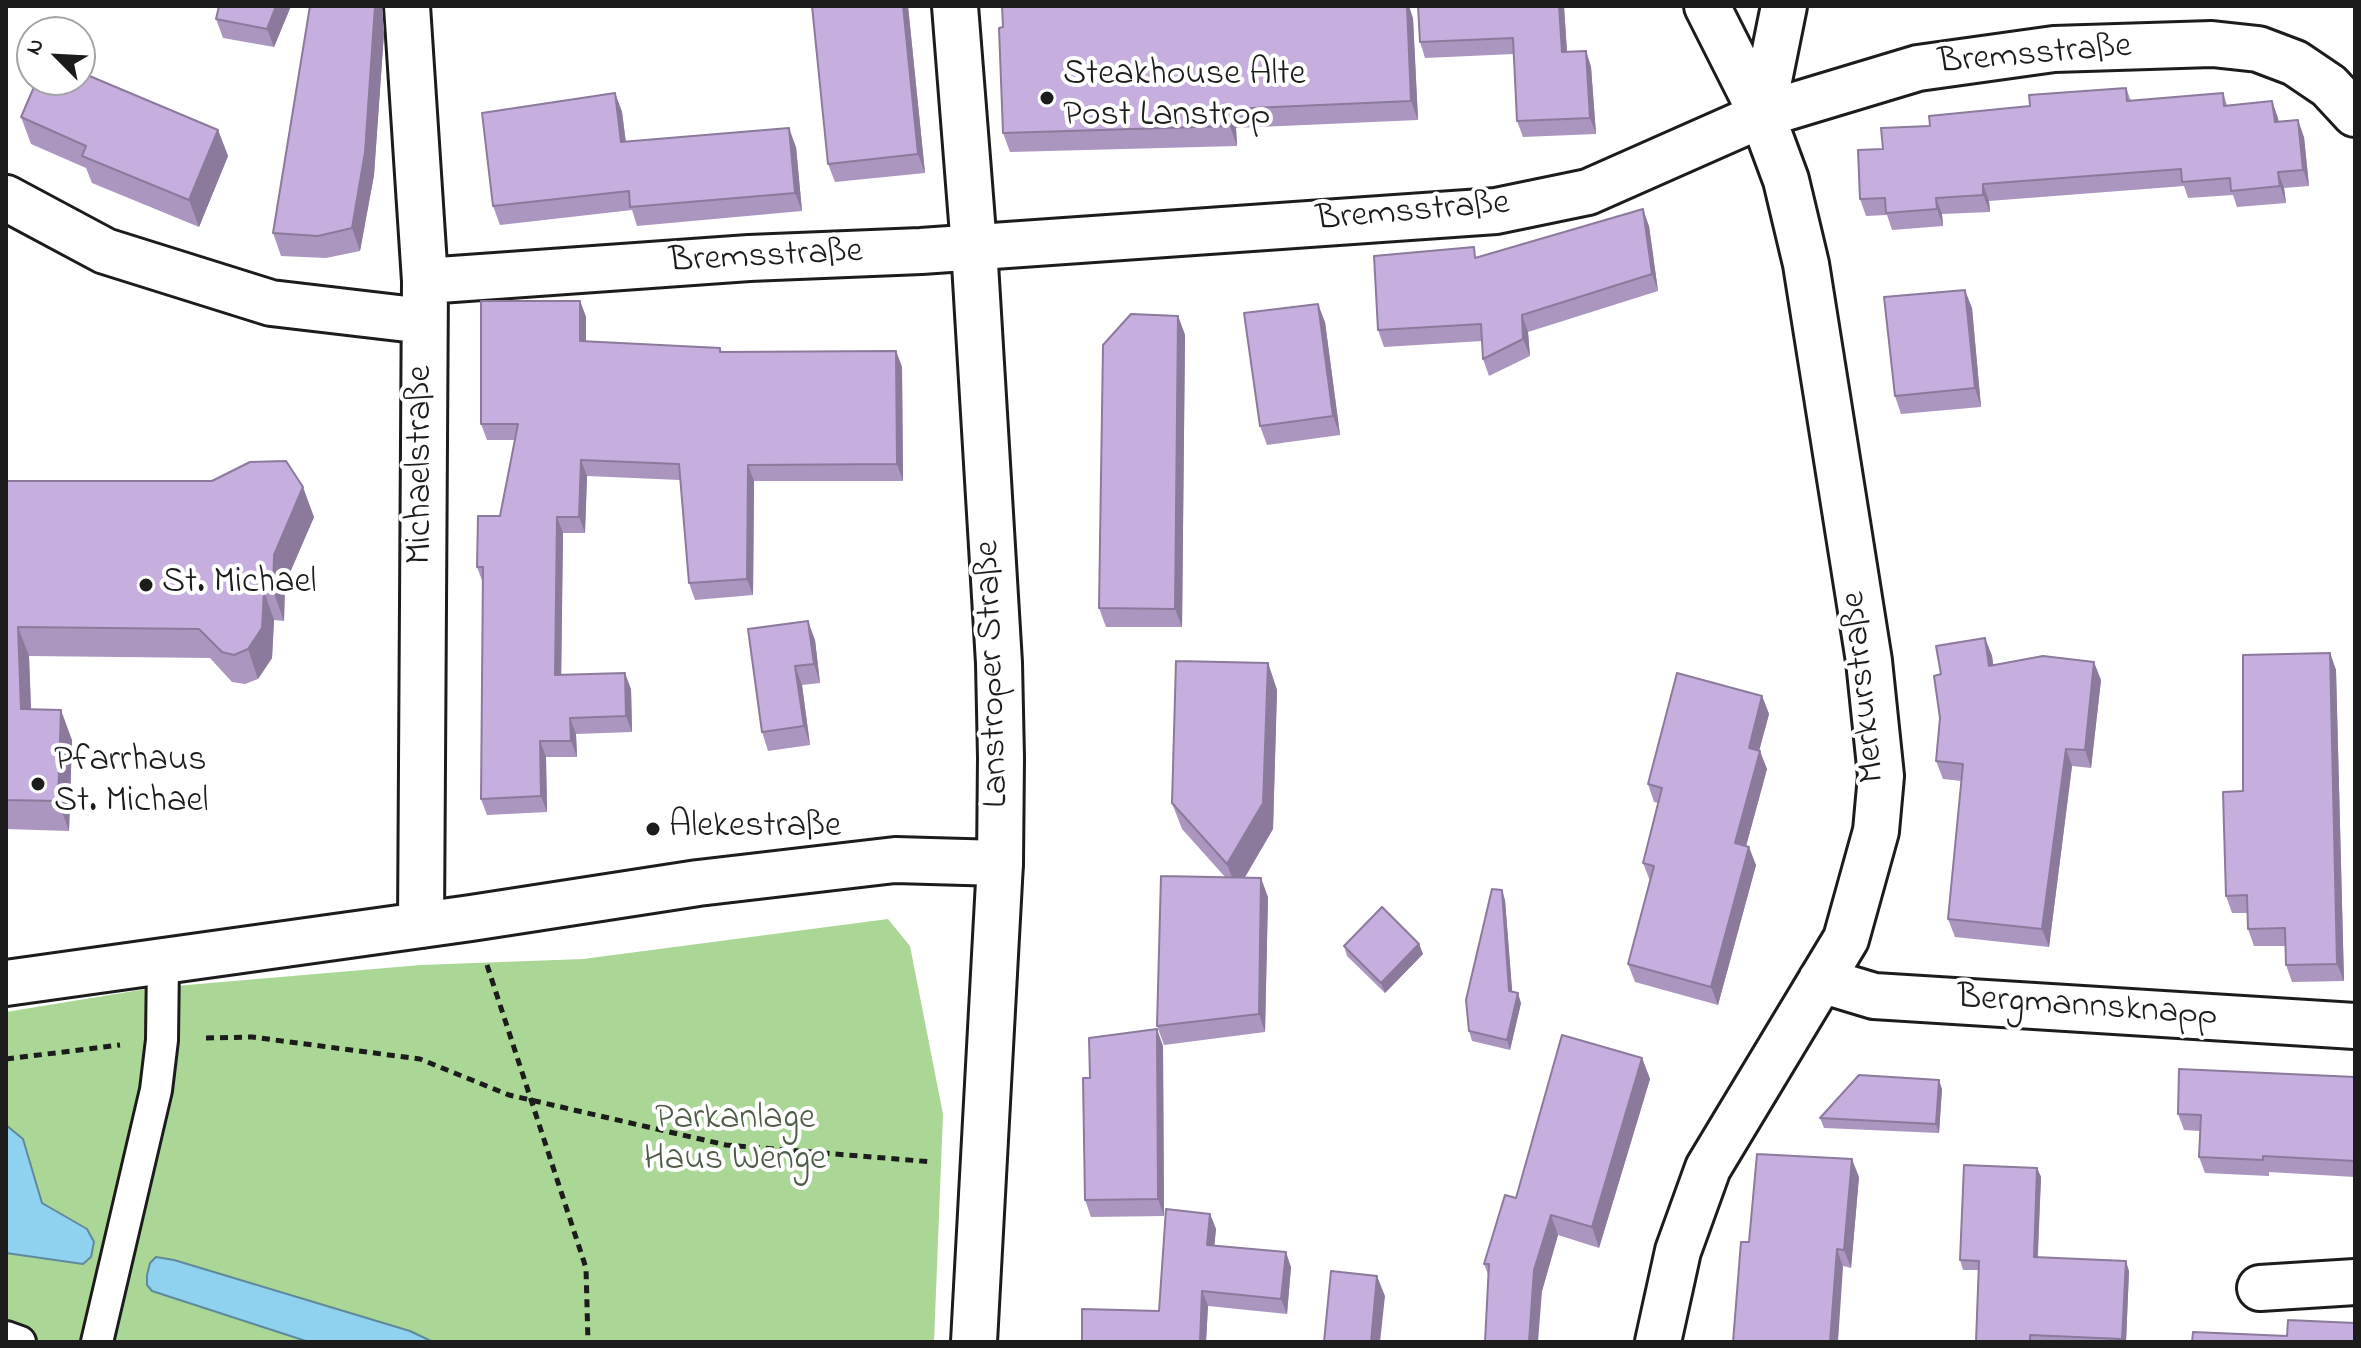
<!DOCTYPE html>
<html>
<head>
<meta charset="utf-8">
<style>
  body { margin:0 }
  #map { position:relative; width:2361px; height:1348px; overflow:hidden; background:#fff; font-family:"Indie Flower",sans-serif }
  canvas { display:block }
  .frame { position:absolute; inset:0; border:8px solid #1c1c1c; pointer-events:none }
  .north { position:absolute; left:16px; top:16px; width:80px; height:80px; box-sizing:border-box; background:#fff; border:2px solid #a4a4a4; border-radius:50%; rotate:294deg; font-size:22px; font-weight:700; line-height:32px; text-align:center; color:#1c1c1c }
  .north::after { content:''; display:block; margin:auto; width:28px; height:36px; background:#1c1c1c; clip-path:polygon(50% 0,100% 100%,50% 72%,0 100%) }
</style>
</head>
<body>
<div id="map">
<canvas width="2361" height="1348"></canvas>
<div class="frame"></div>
<div class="north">N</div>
</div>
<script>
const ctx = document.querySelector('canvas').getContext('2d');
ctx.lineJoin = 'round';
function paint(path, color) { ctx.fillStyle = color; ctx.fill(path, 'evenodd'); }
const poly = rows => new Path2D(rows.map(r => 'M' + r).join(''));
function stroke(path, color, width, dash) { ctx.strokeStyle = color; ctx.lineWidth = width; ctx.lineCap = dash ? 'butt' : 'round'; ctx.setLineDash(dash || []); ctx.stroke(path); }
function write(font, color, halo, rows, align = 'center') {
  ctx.font = font + ' "Indie Flower",sans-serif'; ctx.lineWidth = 8; ctx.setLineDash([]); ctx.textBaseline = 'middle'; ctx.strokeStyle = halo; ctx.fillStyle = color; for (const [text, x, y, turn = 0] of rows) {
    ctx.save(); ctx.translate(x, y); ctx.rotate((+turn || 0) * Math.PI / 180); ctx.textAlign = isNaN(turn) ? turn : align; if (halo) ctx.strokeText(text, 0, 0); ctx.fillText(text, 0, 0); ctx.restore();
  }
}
paint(poly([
  [888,919,910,946,943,1114,934,1342,6,1342,6,1012,152,988,421,965,583,959]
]), '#abd796');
const water = poly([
  [6,1125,23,1139,42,1203,87,1229,94,1242,91,1257,83,1264,6,1253,6,1125],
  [156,1257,174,1260,410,1331,433,1342,309,1342,152,1291,147,1285,147,1275,150,1263,156,1257]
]);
paint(water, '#8ed2ef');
stroke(water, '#60899b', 2);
const service = poly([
  [6,1337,20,1342],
  [97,1342,156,1090,162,1040,163,962]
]);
const minor = poly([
  [407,6,425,281,421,925],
  [1762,115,1784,6],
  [6,198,105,251,271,303,424,321],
  [425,281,749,258,921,251,1496,211,1588,192,1762,115,1918,68,2054,49,2212,44,2258,49,2295,63,2329,86,2355,114],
  [1821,980,1874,996,2355,1026],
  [6,983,471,918,698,883,895,860,1000,863],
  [2260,1288,2355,1282],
  [1658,1342,1678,1251,1708,1168,1846,939,1876,831,1881,776,1869,661,1806,264,1786,180,1762,115,1707,6]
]);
const tertiary = poly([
  [955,6,974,247,999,663,1001,758,1000,863,974,1342]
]);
stroke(service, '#1c1c1c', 36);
stroke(minor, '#1c1c1c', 50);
stroke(tertiary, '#1c1c1c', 50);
stroke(poly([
  [487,965,586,1268,588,1342],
  [206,1038,252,1037,420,1059,509,1095,726,1145,933,1162],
  [6,1059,120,1045]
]), '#1c1c1c', 5, [8, 6]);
stroke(service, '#fff', 30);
stroke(minor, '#fff', 44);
stroke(tertiary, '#fff', 44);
paint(poly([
  [219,6,291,6,274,47,223,38,216,19],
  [310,6,382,6,384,33,374,175,360,251,326,258,281,256,273,233],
  [812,6,908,6,925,173,835,182,828,164],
  [1564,6,1567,52,1586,51,1591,67,1596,134,1523,137,1517,121,1514,54,1425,58,1420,42],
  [1413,18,1418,120,1236,128,1237,146,1010,152,1003,133,1003,27],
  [2126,88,2131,101,2223,93,2227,105,2272,101,2279,122,2304,137,2309,186,2284,188,2286,203,2237,207,2233,195,2188,198,2184,186,1989,201,1990,212,1942,214,1943,226,1892,230,1887,215,1866,216,1860,199,1930,126],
  [615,93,622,112,626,142,796,147,802,211,637,226,632,210,500,225,493,206],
  [21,117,218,130,228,156,199,227,92,183,86,168,31,144],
  [1649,226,1658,291,1528,332,1530,356,1489,376,1483,359,1482,341,1384,347,1378,330,1478,257],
  [580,301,586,317,586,341,720,348,722,352,896,351,902,367,903,481,754,481,753,595,695,600,689,583,680,480,587,476,585,533,563,533,561,675,631,689,632,732,576,734,577,757,546,757,547,812,487,815,481,799,483,583,477,567,500,516,515,440,487,440,481,424],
  [1972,308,1981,407,1901,414,1895,396],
  [1178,316,1185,335,1182,627,1106,627,1099,608],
  [1325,322,1340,435,1267,445,1260,426],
  [6,481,212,481,314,517,285,584,284,621,274,620,272,658,258,679,245,684,232,682,210,658,29,656,31,709,72,740,69,831,6,829],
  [748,629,815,640,820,683,802,685,810,745,768,751,762,732],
  [1985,638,1992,656,1993,665,2101,680,2091,768,2072,766,2049,947,1955,937,1948,919,1962,781,1943,779,1936,761,1940,718,1941,674],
  [2330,653,2336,670,2344,981,2292,982,2286,965,2285,946,2254,946,2248,929,2247,913,2232,913,2226,896,2243,791],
  [1268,663,1277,690,1273,829,1244,878,1268,897,1265,1032,1164,1045,1157,1026,1226,878,1182,829,1172,803],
  [1762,696,1769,714,1759,751,1767,769,1746,846,1756,865,1718,1005,1635,982,1628,964,1650,881,1643,863,1658,803,1654,802,1648,784],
  [1505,900,1512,992,1521,1003,1510,1050,1472,1041,1469,1031],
  [1419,944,1423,954,1385,993,1347,956,1344,946],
  [1163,1046,1164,1216,1091,1217,1085,1200,1090,1078],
  [1642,1058,1650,1079,1599,1248,1558,1235,1542,1291,1489,1277,1484,1264,1516,1198],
  [2355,1077,2355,1177,2269,1172,2269,1176,2205,1173,2199,1157,2200,1131,2184,1130,2178,1114],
  [1942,1089,1939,1133,1824,1128,1820,1118],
  [2037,1168,2041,1177,2038,1257,2129,1271,2126,1342,1976,1342,1979,1270,1963,1270,1960,1260],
  [1859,1177,1851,1268,1749,1242],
  [1210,1214,1216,1229,1214,1245,1291,1267,1287,1314,1208,1306,1206,1342,1082,1342,1159,1311]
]), '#aa96bf');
paint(poly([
  [276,6,291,6,274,47,267,29],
  [375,6,382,6,384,33,374,175,360,251,352,228],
  [903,6,908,6,925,173,918,154],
  [1407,6,1409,6,1413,18,1418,120,1411,101],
  [1559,6,1564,6,1568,68,1562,52],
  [1586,51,1591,67,1596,134,1590,118],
  [615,93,622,112,628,161,621,142],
  [2272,101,2278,118,2281,139,2275,122],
  [1229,109,1236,128,1237,146,1230,126],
  [2298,120,2304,137,2309,186,2303,170],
  [789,128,796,147,802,211,795,193],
  [218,130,228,156,199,227,189,200],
  [2278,172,2284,188,2286,203,2280,186],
  [1983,184,1989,201,1990,212,1983,195],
  [1936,198,1942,214,1943,226,1937,209],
  [1643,209,1649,226,1658,291,1652,274],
  [1965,290,1972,308,1981,407,1975,388],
  [580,301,586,317,586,357,580,341],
  [1318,304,1325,322,1340,435,1333,416],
  [1522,315,1528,332,1530,356,1523,339],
  [1178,316,1185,335,1182,627,1175,609],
  [896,351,902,367,903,481,897,464],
  [581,460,587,476,585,533,579,517],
  [748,465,754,481,753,595,747,579],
  [303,487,314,517,285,584,284,621,273,591,274,555],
  [557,517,563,533,561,692,555,675],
  [264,591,274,620,272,658,258,679,248,649],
  [808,621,815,640,820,683,814,664],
  [18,627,29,656,32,738,21,709],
  [1985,638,1992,656,1996,683,1989,666],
  [2330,653,2336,670,2344,981,2337,964],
  [2094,662,2101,680,2091,768,2085,750],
  [1268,663,1277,690,1273,829,1237,891,1227,864],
  [795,666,802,685,810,745,804,726],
  [625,673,631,689,632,732,626,716],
  [1762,696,1769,714,1755,766,1749,748],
  [61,710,72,740,69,831,58,801],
  [570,718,576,734,577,757,571,741],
  [540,741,546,757,547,812,541,796],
  [2066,749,2072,766,2049,947,2042,929],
  [1760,751,1767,769,1742,861,1735,843],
  [1749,847,1756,865,1718,1005,1711,987],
  [1261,878,1268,897,1265,1032,1259,1014],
  [1502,890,1505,900,1513,1001,1509,991],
  [1419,944,1423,954,1385,993,1381,983],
  [1518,993,1521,1003,1510,1050,1507,1040],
  [1157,1029,1163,1046,1164,1216,1158,1199],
  [1642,1058,1650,1079,1599,1248,1592,1227],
  [1939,1080,1942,1089,1939,1133,1936,1124],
  [1852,1159,1859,1177,1851,1268,1844,1250],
  [2037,1168,2041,1177,2037,1267,2034,1257],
  [1210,1214,1216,1229,1213,1260,1207,1245],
  [1551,1215,1558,1235,1542,1291,1538,1342,1529,1342,1534,1270],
  [1837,1249,1843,1267,1838,1342,1830,1342],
  [1286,1252,1291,1267,1287,1314,1281,1299],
  [2126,1261,2129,1271,2126,1342,2124,1342,2122,1339],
  [1377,1276,1385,1296,1380,1342,1371,1342],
  [1202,1291,1208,1306,1206,1342,1200,1342]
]), '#8b7a9b');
const building = poly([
  [219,6,276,6,267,29,216,19,219,6],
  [310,6,375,6,365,152,352,228,318,236,273,233,310,6],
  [812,6,903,6,918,154,828,164,812,6],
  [1002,6,1407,6,1411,101,1229,109,1230,126,1003,133,999,28,1003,27,1002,6],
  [1418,6,1559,6,1562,52,1586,51,1590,118,1517,121,1513,38,1420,42,1418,6],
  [80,72,218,130,189,200,82,156,86,146,21,117,37,80,80,80,80,72],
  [2126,88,2127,101,2223,93,2224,106,2272,101,2275,122,2298,120,2303,170,2278,172,2280,186,2231,191,2230,178,2182,182,2181,169,1983,184,1983,195,1936,198,1937,209,1886,213,1885,198,1860,199,1858,150,1883,149,1881,128,1930,126,1929,116,2030,106,2029,95,2126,88],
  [615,93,621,142,789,128,795,193,630,207,629,191,493,206,482,113,615,93],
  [1643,209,1652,274,1522,315,1523,339,1483,359,1481,324,1378,330,1374,256,1474,247,1475,258,1643,209],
  [1965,290,1975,388,1895,396,1884,297,1965,290],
  [481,301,580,301,580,341,720,348,720,352,896,351,897,464,748,465,747,579,689,583,679,464,581,460,579,517,557,517,555,675,625,673,626,716,570,718,571,741,540,741,541,796,481,799,483,567,477,567,478,516,500,516,518,424,481,424,481,301],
  [1318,304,1333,416,1260,426,1244,313,1318,304],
  [1131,314,1178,316,1175,609,1099,608,1103,345,1131,314],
  [286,461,303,487,274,555,273,591,264,591,262,628,248,649,234,655,222,652,199,629,18,627,21,709,61,710,58,801,6,800,6,481,212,481,250,462,286,461],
  [808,621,814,664,795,666,804,726,762,732,748,629,808,621],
  [1985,638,1989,666,2043,656,2094,662,2085,750,2066,749,2042,929,1948,919,1963,764,1936,761,1940,718,1934,676,1941,674,1936,646,1985,638],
  [2330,653,2337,964,2286,965,2285,928,2248,929,2247,895,2226,896,2223,792,2243,791,2243,655,2330,653],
  [1176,661,1268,663,1263,803,1227,864,1172,803,1176,661],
  [1677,673,1762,696,1749,748,1760,751,1735,843,1749,847,1711,987,1628,964,1654,866,1643,863,1662,788,1648,784,1677,673],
  [1161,876,1261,878,1259,1014,1157,1026,1161,876],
  [1492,889,1502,890,1509,991,1518,993,1507,1040,1469,1031,1466,1000,1492,889],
  [1382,907,1419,944,1381,983,1344,946,1382,907],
  [1157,1029,1158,1199,1085,1200,1083,1078,1090,1078,1089,1038,1157,1029],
  [1562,1035,1642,1058,1592,1227,1551,1215,1534,1270,1529,1342,1485,1342,1489,1264,1484,1264,1505,1195,1516,1198,1562,1035],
  [2179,1069,2355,1077,2355,1161,2263,1156,2263,1160,2199,1157,2201,1115,2178,1114,2179,1069],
  [1859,1075,1939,1080,1936,1124,1820,1118,1859,1075],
  [1757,1154,1852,1159,1844,1250,1837,1249,1830,1342,1733,1342,1741,1242,1749,1242,1757,1154],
  [1964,1165,2037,1168,2034,1257,2126,1261,2122,1339,2030,1335,2030,1342,1976,1342,1979,1261,1960,1260,1964,1165],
  [1166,1209,1210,1214,1207,1245,1286,1252,1281,1299,1202,1291,1200,1342,1082,1342,1082,1309,1159,1311,1166,1209],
  [1331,1271,1377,1276,1371,1342,1324,1342,1331,1271],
  [2288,1320,2355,1323,2355,1342,2192,1342,2193,1332,2287,1336,2288,1320]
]);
paint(building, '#c6afde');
stroke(building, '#8b7a9b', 2);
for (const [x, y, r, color] of [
  [1047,98,8,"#1c1c1c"],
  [146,585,8,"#1c1c1c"],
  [38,784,8,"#1c1c1c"],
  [653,829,8,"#1c1c1c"]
]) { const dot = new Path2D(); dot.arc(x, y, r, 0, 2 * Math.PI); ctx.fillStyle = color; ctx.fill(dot); stroke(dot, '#fff', 3); }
write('36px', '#1c1c1c', '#fff', [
  ["Bremsstraße",2035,57,-5],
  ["Bremsstraße",1413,214,-5],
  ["Bremsstraße",766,259,-3],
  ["Michaelstraße",423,465,-90],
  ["Lanstroper Straße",995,674,-92],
  ["Merkurstraße",1866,687,-96],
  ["Bergmannsknapp",2087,1009,4]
]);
write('36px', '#1c1c1c', '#fff', [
  ["Steakhouse Alte",1063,77],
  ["Post Lanstrop",1063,118],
  ["St. Michael",162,585],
  ["Pfarrhaus",54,763],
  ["St. Michael",54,804],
  ["Alekestraße",669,829]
], 'left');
write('36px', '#4e5d47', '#fff', [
  ["Parkanlage",735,1121],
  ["Haus Wenge",735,1162]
]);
</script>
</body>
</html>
